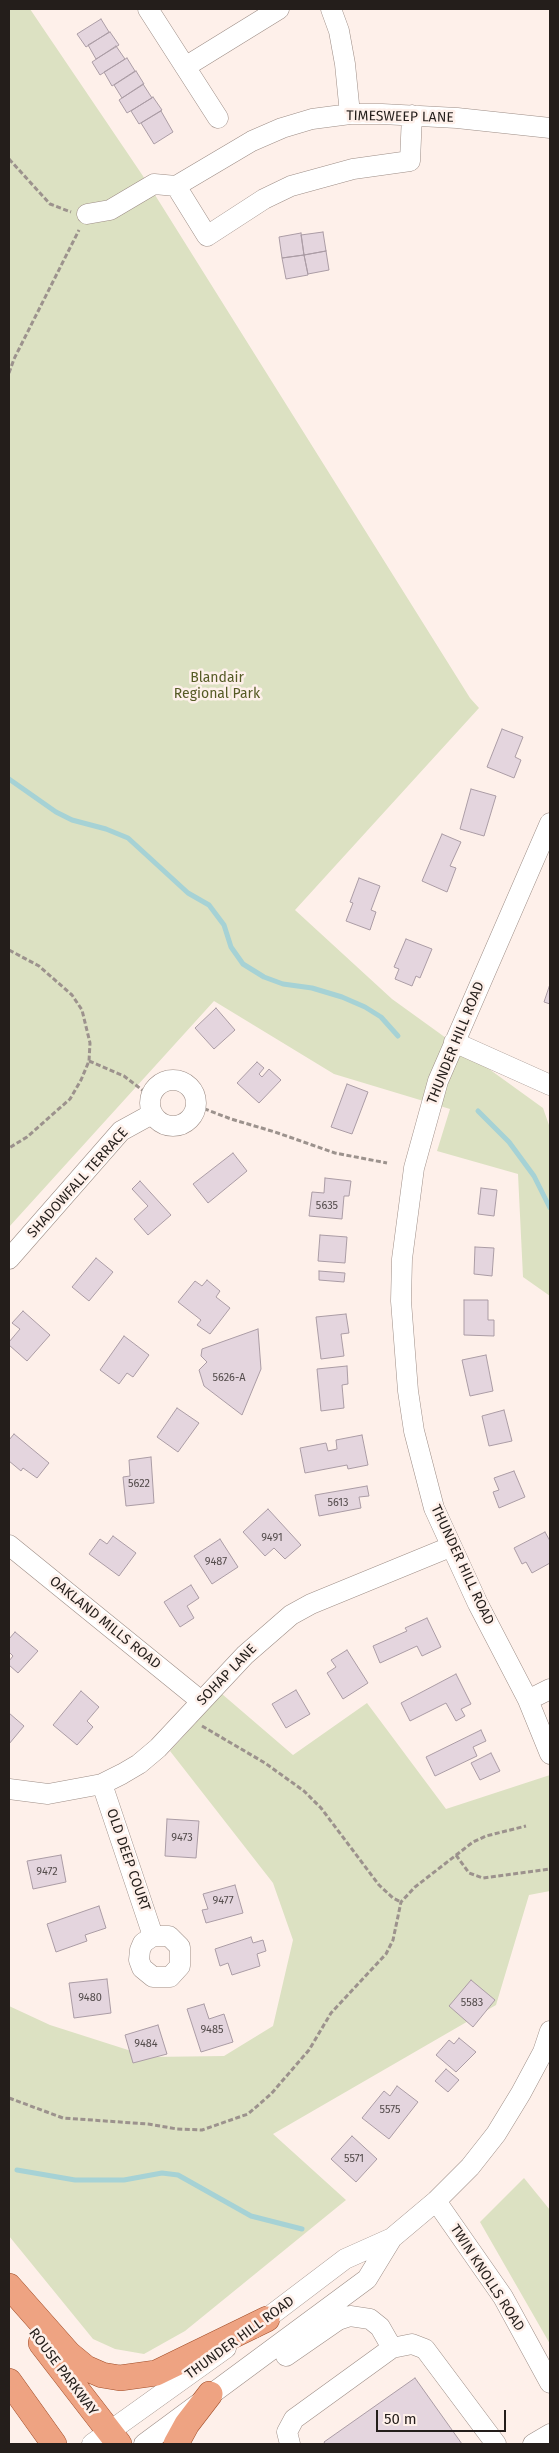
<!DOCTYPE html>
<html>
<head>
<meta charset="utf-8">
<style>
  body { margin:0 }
  #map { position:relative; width:559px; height:2453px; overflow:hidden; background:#fef0ea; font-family:"Fira Sans",sans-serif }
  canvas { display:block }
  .frame { position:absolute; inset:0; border:10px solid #241e1b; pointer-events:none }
  .scale { position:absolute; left:376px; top:2410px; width:130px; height:22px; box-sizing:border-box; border:2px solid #241e1b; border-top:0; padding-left:6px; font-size:15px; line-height:18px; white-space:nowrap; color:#241e1b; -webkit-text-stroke:4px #fef0ea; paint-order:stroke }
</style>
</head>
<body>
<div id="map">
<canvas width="559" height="2453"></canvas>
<div class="frame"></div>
<div class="scale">50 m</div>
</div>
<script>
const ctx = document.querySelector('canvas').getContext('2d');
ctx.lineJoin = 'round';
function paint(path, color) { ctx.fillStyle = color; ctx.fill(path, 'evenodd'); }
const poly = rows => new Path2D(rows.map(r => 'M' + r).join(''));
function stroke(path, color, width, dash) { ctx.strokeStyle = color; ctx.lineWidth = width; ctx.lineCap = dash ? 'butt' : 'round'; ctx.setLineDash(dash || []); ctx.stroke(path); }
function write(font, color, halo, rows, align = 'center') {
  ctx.font = font + ' "Fira Sans",sans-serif'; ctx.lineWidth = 5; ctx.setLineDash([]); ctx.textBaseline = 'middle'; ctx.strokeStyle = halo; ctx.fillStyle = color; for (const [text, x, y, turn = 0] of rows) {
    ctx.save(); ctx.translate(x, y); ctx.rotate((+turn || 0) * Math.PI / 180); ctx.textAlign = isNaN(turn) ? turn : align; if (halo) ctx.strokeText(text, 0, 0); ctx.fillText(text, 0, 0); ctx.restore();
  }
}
paint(poly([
  [9,9,30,9,145,179,470,698,479,708,295,910,392,999,543,1108,550,1128,550,1296,523,1277,518,1174,437,1151,450,1109,334,1074,214,1001,9,1227],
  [222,1694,293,1755,367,1703,446,1809,550,1775,550,1891,529,1895,496,2005,273,2134,346,2200,185,2331,144,2354,115,2349,93,2339,9,2236,9,2006,50,2025,150,2057,224,2056,273,2026,293,1940,273,1883,170,1751],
  [524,2178,550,2210,550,2344,480,2222]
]), '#dce1c2');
stroke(poly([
  [9,779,56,812,72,820,106,829,128,838,188,893,209,905,224,925,231,947,243,964,264,977,283,984,312,988,342,997,365,1007,381,1017,398,1036],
  [478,1111,509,1142,534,1176,550,1208],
  [17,2170,75,2180,124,2180,162,2173,178,2175,251,2216,302,2229]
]), '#a6d2d5', 5);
const building = poly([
  [101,19,109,32,86,47,77,34,101,19],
  [110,32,119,45,96,59,88,45,110,32],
  [116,46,125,59,100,75,92,62,116,46],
  [127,58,135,71,112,86,104,72,127,58],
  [136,71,144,84,122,98,114,85,136,71],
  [143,84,152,98,127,113,119,100,143,84],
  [153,97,162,110,139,124,131,111,153,97],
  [161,111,173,132,154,144,141,123,161,111],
  [323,232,326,251,304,255,301,235,323,232],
  [301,233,304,255,282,258,279,237,301,233],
  [326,251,329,270,308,274,304,255,326,251],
  [304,255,308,275,286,279,282,258,304,255],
  [502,729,523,737,515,757,521,760,514,778,487,767,502,729],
  [471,789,496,796,484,836,460,829,471,789],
  [442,834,461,842,450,866,456,868,447,892,422,881,442,834],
  [359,878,380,886,371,910,376,912,370,930,346,921,353,903,350,902,359,878],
  [406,939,432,949,420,978,416,976,412,986,395,979,399,969,394,967,406,939],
  [550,984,550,1004,544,1002,550,984],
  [216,1008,235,1030,214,1049,195,1028,216,1008],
  [257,1062,264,1068,259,1074,262,1077,269,1069,281,1080,259,1103,237,1083,257,1062],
  [347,1084,368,1092,352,1134,331,1127,347,1084],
  [233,1153,247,1171,208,1203,193,1184,233,1153],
  [325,1178,351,1181,349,1196,344,1196,342,1219,309,1216,312,1192,324,1193,325,1178],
  [140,1181,171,1215,148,1235,134,1219,148,1206,132,1189,140,1181],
  [481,1188,497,1190,494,1216,478,1214,481,1188],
  [320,1235,347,1237,345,1263,318,1261,320,1235],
  [475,1247,494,1248,492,1276,474,1274,475,1247],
  [96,1258,113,1272,89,1301,72,1287,96,1258],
  [319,1271,345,1273,344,1282,319,1280,319,1271],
  [207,1280,220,1291,216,1297,230,1308,210,1334,197,1325,201,1320,178,1302,195,1281,202,1286,207,1280],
  [464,1300,488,1300,488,1320,494,1320,494,1336,464,1335,464,1300],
  [23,1311,50,1335,27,1361,9,1345,9,1342,20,1329,12,1323,23,1311],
  [346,1314,349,1333,341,1334,344,1356,321,1359,316,1317,346,1314],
  [258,1329,261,1369,242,1415,204,1386,199,1370,207,1362,201,1356,202,1349,258,1329],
  [124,1336,149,1355,133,1377,127,1373,119,1384,100,1370,124,1336],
  [486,1355,493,1391,470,1396,462,1360,486,1355],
  [347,1366,348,1384,342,1385,344,1408,321,1411,317,1369,347,1366],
  [177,1408,199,1423,178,1452,157,1437,177,1408],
  [504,1410,512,1441,489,1446,482,1416,504,1410],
  [14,1434,49,1463,37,1478,23,1468,21,1471,9,1461,9,1440,14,1434],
  [362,1435,368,1465,348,1469,347,1465,305,1473,300,1448,326,1443,328,1451,337,1449,336,1440,362,1435],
  [151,1457,154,1503,126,1506,123,1477,130,1476,129,1460,151,1457],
  [514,1471,525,1497,499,1508,493,1492,499,1490,494,1478,514,1471],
  [367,1486,369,1496,359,1497,361,1508,319,1516,315,1495,367,1486],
  [268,1509,301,1545,285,1559,274,1548,265,1556,243,1532,268,1509],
  [545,1532,550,1541,550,1563,532,1573,526,1562,522,1564,514,1548,545,1532],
  [113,1536,136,1553,119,1576,89,1554,100,1539,107,1544,113,1536],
  [220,1539,238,1567,212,1584,194,1556,220,1539],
  [191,1585,199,1598,187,1606,194,1618,180,1627,164,1602,191,1585],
  [427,1618,441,1647,422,1656,417,1646,380,1663,373,1646,407,1631,405,1628,427,1618],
  [15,1632,38,1651,18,1673,9,1665,9,1661,13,1656,9,1652,9,1639,15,1632],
  [347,1650,368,1683,343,1699,327,1673,336,1667,331,1660,347,1650],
  [456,1674,471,1704,461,1709,465,1716,456,1721,446,1703,410,1721,401,1703,456,1674],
  [296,1690,310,1714,286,1728,272,1704,296,1690],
  [81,1691,99,1707,87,1721,93,1727,77,1745,53,1725,81,1691],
  [9,1713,24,1726,9,1744,9,1713],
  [481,1730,486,1741,473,1747,477,1756,435,1776,426,1757,481,1730],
  [491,1753,500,1771,480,1780,471,1763,491,1753],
  [167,1819,199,1821,196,1858,165,1856,167,1819],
  [61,1855,66,1882,33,1889,27,1861,61,1855],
  [235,1885,243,1913,206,1923,202,1910,208,1909,203,1894,235,1885],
  [99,1906,106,1928,85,1935,87,1941,56,1952,47,1924,99,1906],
  [251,1937,253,1943,263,1940,266,1951,257,1954,260,1966,232,1975,228,1963,220,1966,215,1949,251,1937],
  [107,1979,111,2013,74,2018,69,1983,107,1979],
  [471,1980,495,2000,473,2027,449,2006,471,1980],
  [204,2004,209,2019,224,2014,233,2042,201,2052,187,2009,204,2004],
  [158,2025,167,2054,133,2063,125,2035,158,2025],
  [459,2038,476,2052,456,2072,436,2055,449,2040,454,2044,459,2038],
  [446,2069,459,2080,448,2092,435,2081,446,2069],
  [397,2086,418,2102,389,2139,362,2118,384,2091,390,2096,397,2086],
  [352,2136,377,2159,356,2182,331,2159,352,2136],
  [415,2378,462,2444,325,2444,324,2442,415,2378]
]);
paint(building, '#e4d5de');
stroke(building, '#ab9ca5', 1);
const minor = poly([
  [148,9,218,118],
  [331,9,339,31,345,64,350,114],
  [185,67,279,9],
  [176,186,252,141,282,128,312,119,350,114,382,114,457,118,550,128],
  [176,186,207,236,264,199,291,186,353,169,410,161,412,115],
  [87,214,110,210,154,184,176,186],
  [550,823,438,1081,414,1168,402,1259,401,1301,408,1391,414,1431,434,1508,478,1604,528,1700,550,1754],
  [454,1042,550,1085],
  '150 1103a23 23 0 1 1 46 0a23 23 0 1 1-46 0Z',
  [9,1259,121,1131,152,1114],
  [9,1545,201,1701],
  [528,1700,550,1689],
  [102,1784,153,1936,143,1943,140,1950,139,1960,142,1968,153,1977,170,1977,180,1966,180,1947,169,1936,153,1936],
  [9,1789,48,1794,102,1784,122,1774,139,1764,158,1748,245,1655,291,1615,311,1604,450,1547],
  [436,2201,503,2297,550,2383],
  [254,2328,345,2259,392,2238,436,2201,470,2167,496,2134,521,2093,543,2052,550,2031],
  [286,2356,338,2320,350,2316,370,2319,380,2327,392,2348],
  [92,2444,226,2348],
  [144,2444,367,2279,392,2238],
  [290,2444,287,2432,294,2419,392,2348,412,2344,425,2349,496,2444],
  [533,2444,550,2434]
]);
const major = poly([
  [9,2286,69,2354,86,2368,102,2375,120,2378,156,2373,267,2319],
  [41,2343,119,2444],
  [9,2381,54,2444],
  [176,2444,187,2424,210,2394]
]);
stroke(minor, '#9d8d86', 21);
stroke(major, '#a04d28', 26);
stroke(poly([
  [9,159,50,204,71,212],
  [9,373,14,359,79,230],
  [9,950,39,966,72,995,82,1010,90,1043,89,1061,81,1080,70,1099,27,1137,9,1148],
  [89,1061,124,1076,150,1096],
  [197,1106,231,1119,275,1132,335,1153,387,1163],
  [202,1726,265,1763,304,1791,321,1808,379,1885,393,1898,401,1902],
  [456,1855,469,1873,483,1878,550,1869],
  [9,2098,63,2118,148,2124,177,2129,202,2130,248,2114,271,2094,309,2050,331,2013,386,1954,393,1940,401,1902,415,1887,473,1842,486,1836,526,1826]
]), '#9c928d', 3, [5, 2.5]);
stroke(minor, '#fff', 20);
stroke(major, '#eea382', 25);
write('11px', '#544c4c', null, [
  ["5635",327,1206],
  ["5626-A",229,1378],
  ["5622",139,1484],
  ["5613",338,1503],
  ["9491",272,1538],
  ["9487",216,1562],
  ["9473",182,1838],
  ["9472",47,1872],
  ["9477",223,1901],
  ["9480",90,1998],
  ["5583",472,2003],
  ["9485",212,2030],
  ["9484",146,2044],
  ["5575",390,2110],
  ["5571",354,2159]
]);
write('14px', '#241e1b', '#fef0ea', [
  ["TIMESWEEP LANE",400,117,1],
  ["THUNDER HILL ROAD",456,1043,-68],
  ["SHADOWFALL TERRACE",78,1183,-48],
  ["THUNDER HILL ROAD",462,1565,65],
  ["OAKLAND MILLS ROAD",105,1623,39],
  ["SOHAP LANE",227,1675,-46],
  ["OLD DEEP COURT",128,1860,71],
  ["TWIN KNOLLS ROAD",487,2278,57],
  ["THUNDER HILL ROAD",240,2338,-36],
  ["ROUSE PARKWAY",63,2372,53]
]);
write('14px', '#555a24', '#fef0ea', [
  ["Blandair",217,678],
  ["Regional Park",217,694]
]);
</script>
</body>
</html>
